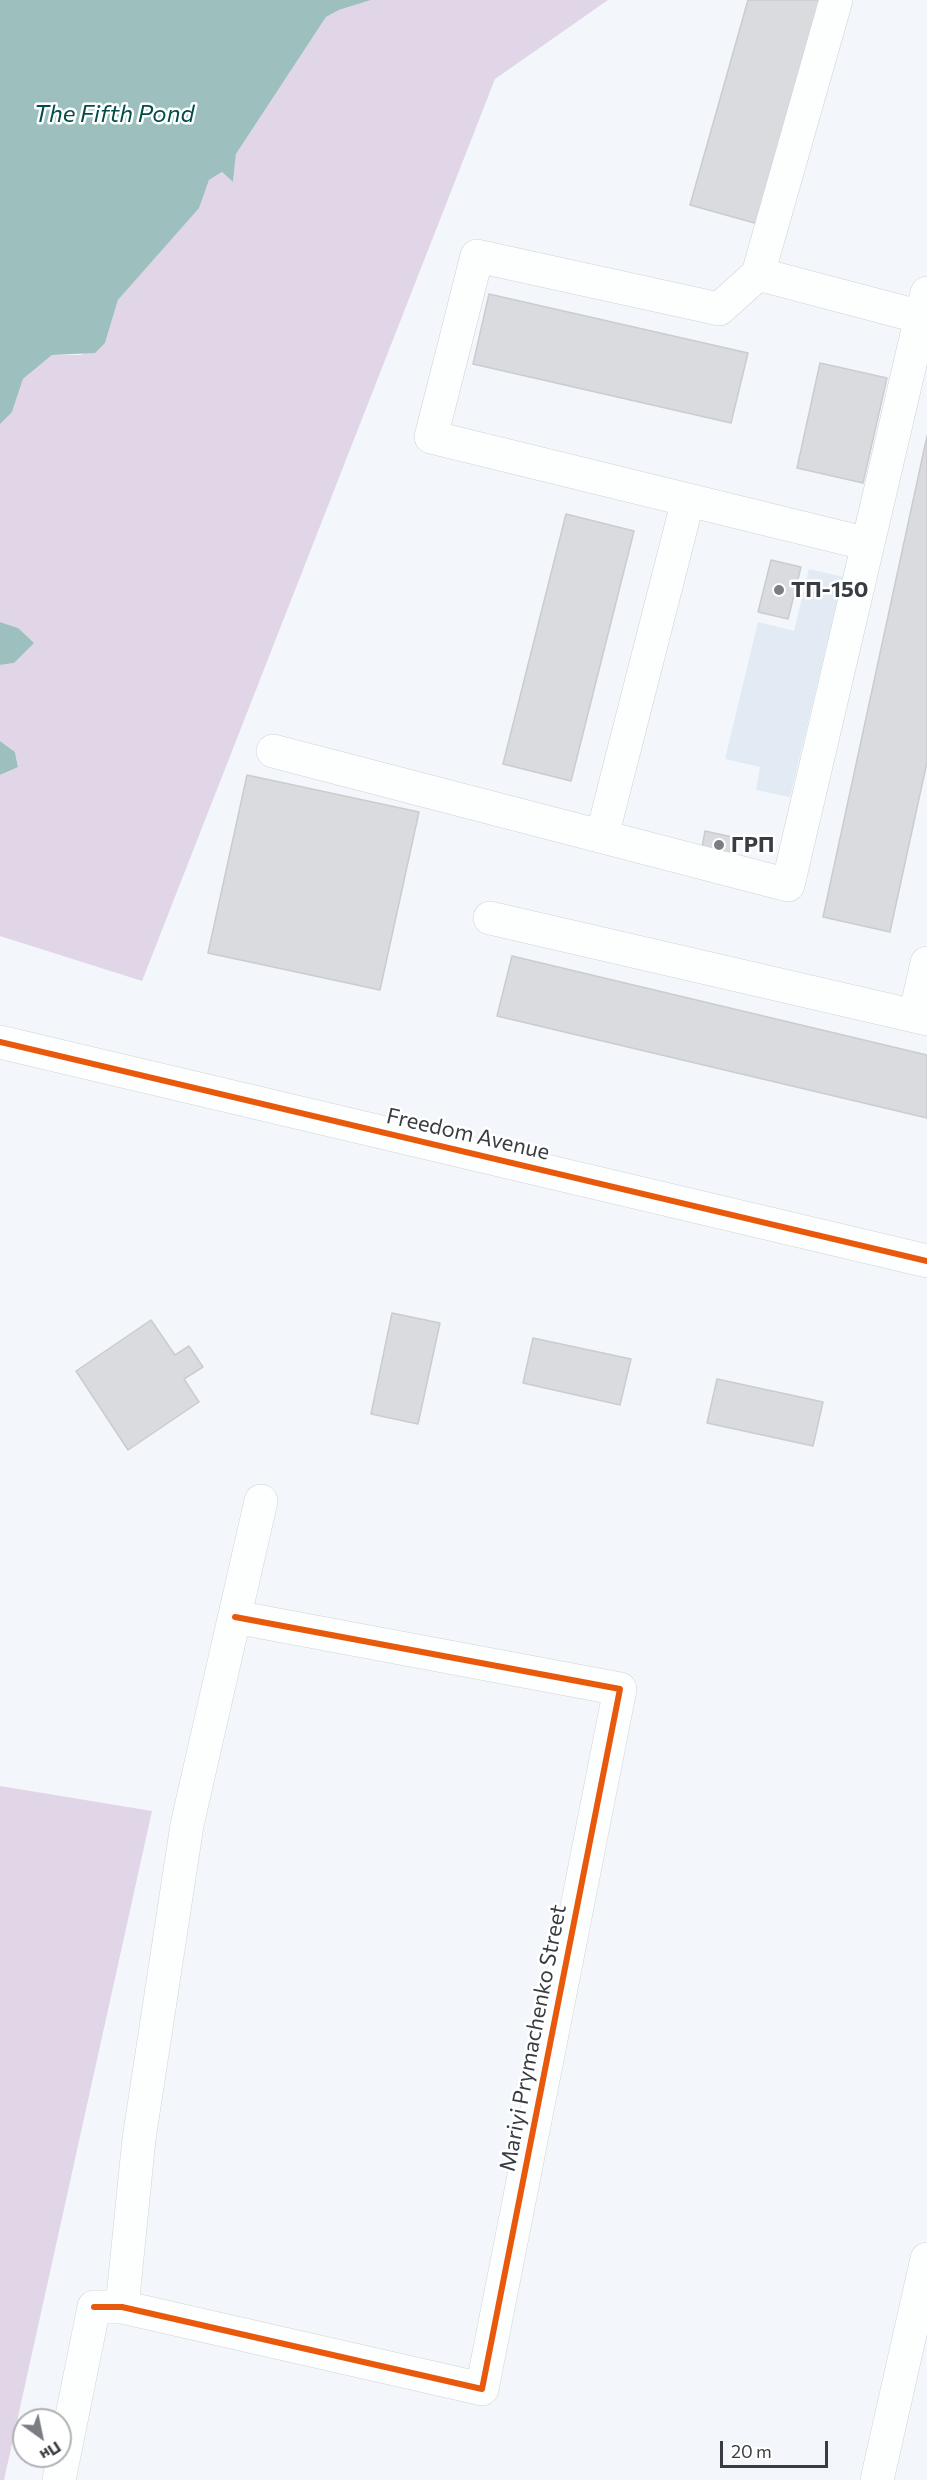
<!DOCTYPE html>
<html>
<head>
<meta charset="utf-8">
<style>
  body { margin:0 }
  #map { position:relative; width:927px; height:2480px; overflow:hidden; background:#f3f6fa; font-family:Commissioner,sans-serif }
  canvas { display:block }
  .north { position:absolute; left:12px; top:2408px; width:60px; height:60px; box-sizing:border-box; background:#fff; border:2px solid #b0b1b3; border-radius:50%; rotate:147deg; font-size:16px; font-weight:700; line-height:24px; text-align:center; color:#393d42 }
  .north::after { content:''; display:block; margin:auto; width:21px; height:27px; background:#7a7e82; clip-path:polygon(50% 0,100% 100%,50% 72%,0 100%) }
  .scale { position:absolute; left:720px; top:2441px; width:108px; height:27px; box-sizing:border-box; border:3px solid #393d42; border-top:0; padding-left:8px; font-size:18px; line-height:21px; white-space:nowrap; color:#393d42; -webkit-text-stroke:4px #fff; paint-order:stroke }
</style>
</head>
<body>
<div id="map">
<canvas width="927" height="2480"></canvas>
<div class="north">Пн</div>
<div class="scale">20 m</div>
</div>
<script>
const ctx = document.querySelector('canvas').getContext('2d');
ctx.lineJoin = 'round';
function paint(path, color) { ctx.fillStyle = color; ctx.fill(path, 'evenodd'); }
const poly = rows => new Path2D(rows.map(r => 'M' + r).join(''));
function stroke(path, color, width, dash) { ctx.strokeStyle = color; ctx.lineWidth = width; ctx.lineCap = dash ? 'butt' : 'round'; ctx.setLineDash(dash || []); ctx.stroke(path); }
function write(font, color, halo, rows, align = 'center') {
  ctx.font = font + ' Commissioner,sans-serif'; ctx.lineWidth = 5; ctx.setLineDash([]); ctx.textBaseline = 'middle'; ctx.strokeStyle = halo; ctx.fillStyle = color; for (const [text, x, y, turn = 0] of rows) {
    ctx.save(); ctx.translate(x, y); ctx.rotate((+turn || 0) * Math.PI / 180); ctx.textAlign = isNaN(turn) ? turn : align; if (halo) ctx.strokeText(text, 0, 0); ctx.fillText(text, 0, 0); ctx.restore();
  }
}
paint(poly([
  [809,569,843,577,790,797,756,790,760,767,725,759,758,622,794,631]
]), '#e2eaf4');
paint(poly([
  [371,0,608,0,495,79,142,981,0,936,0,775,18,766,15,752,0,741,0,665,14,663,18,628,0,622,0,421,12,412,23,379,52,355,81,355,105,343,118,300,198,208,209,180,222,172,233,182,236,154,326,17,339,10],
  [0,1786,152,1811,4,2480,0,2480]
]), '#e0d6e7');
paint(poly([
  [0,0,371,0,339,10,326,17,236,154,233,182,222,172,209,180,199,208,118,300,105,343,95,353,52,355,23,379,12,412,0,424],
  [0,622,18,628,34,643,14,663,0,665],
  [0,741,15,752,18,767,0,775]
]), '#9dc0be');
const building = poly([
  [748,0,822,0,758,224,690,205,748,0],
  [489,294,748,353,731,423,473,364,489,294],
  [820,363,887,378,863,483,797,468,820,363],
  [927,436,927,762,890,932,823,917,927,436],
  [566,514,634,531,571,781,503,764,566,514],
  [771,560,801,567,788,619,758,612,771,560],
  [247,775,419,812,380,990,208,953,247,775],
  [705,831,737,838,732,860,701,853,705,831],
  [512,956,927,1055,927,1118,497,1016,512,956],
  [392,1313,440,1323,418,1424,371,1414,392,1313],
  [151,1320,175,1355,189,1346,203,1367,184,1379,199,1402,128,1450,76,1371,151,1320],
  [533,1338,631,1359,620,1405,523,1383,533,1338],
  [717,1379,823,1402,813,1446,707,1423,717,1379]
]);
paint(building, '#d9dbdf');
stroke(building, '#cbccd0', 1.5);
const minor = poly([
  [836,0,758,274,921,317,927,293],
  [758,274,719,309,477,256,431,437,868,544],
  [273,751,788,885,921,317,927,319],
  [602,836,688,500],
  [490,918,927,1019],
  [915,1016,927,963],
  [0,1042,927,1261],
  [122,2307,139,2139,187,1825,261,1501],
  [59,2480,94,2307,122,2307,482,2389,620,1689,235,1617],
  [877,2480,927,2259]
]);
stroke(minor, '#cfd3d7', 34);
stroke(minor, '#fdfefe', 33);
stroke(poly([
  [0,1042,927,1261],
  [94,2307,122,2307,482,2389,620,1689,235,1617]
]), '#e8590c', 6);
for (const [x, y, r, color] of [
  [779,590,6,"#7a7e82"],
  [719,845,6,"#7a7e82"]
]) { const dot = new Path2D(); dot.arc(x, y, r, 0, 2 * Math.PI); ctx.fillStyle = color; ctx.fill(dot); stroke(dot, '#fff', 2); }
write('bold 22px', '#393d42', '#fff', [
  ["ТП-150",791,590],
  ["ГРП",731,845]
], 'left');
write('22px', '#393d42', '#fff', [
  ["Freedom Avenue",468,1134,13],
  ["Mariyi Prymachenko Street",533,2038,-79]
]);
write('italic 24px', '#004d4a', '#fff', [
  ["The Fifth Pond",114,114]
]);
</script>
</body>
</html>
